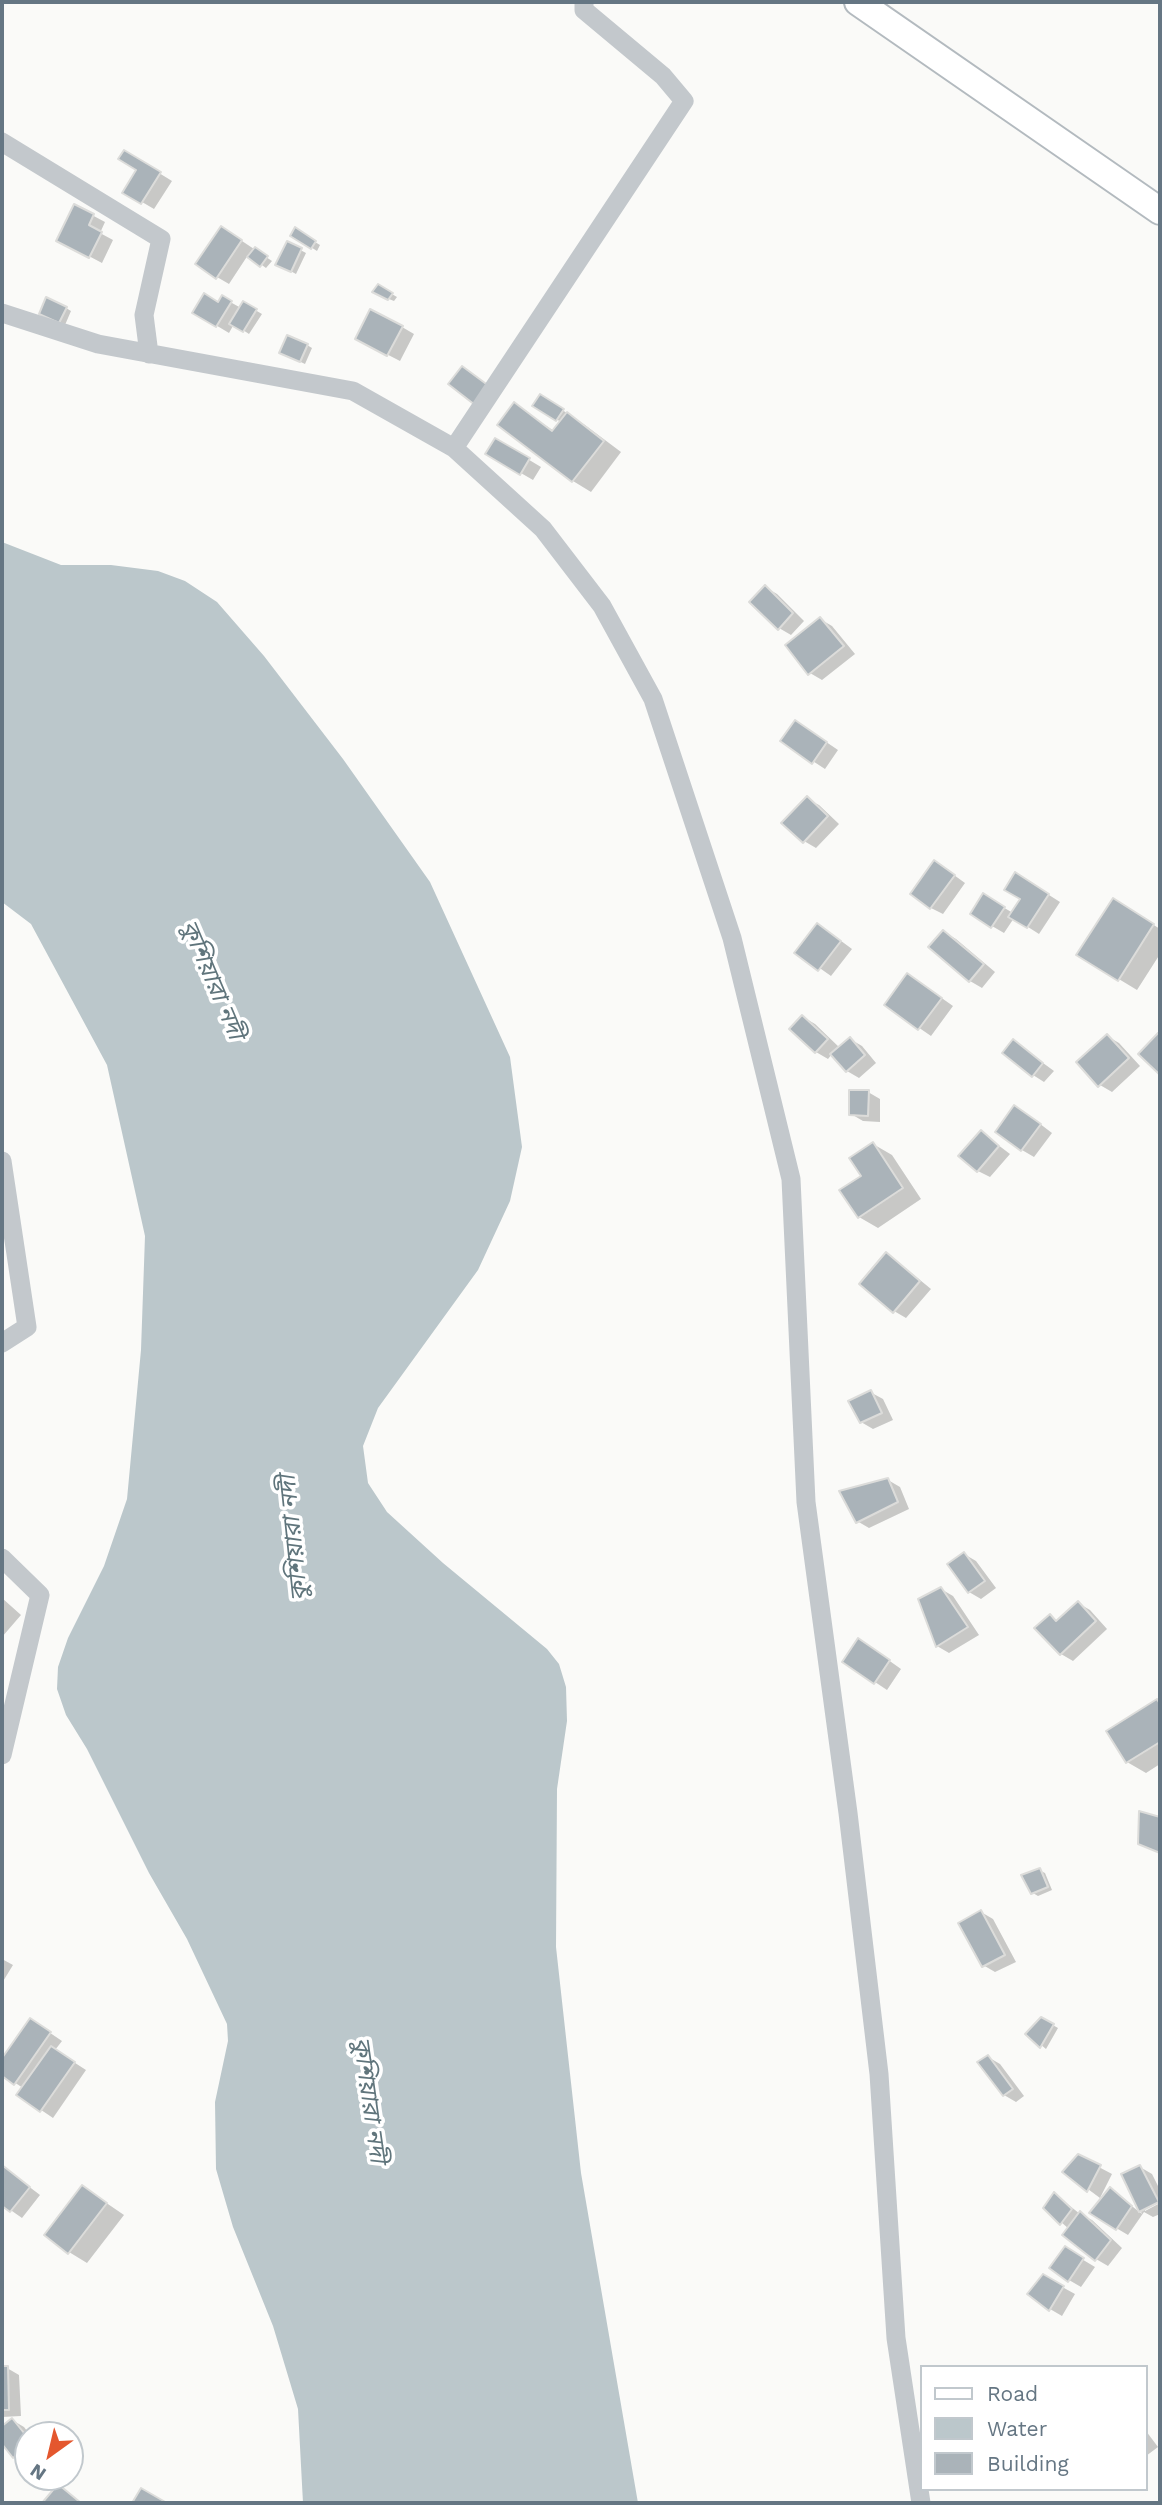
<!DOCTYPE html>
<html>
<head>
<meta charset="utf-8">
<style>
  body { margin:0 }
  #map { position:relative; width:1162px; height:2505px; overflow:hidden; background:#fafaf8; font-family:"Work Sans",sans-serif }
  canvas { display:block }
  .frame { position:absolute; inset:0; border:4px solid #657683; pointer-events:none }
  .legend { position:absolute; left:920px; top:2365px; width:228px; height:126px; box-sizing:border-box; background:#fff; border:2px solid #c1c8cd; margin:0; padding:9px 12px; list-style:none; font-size:21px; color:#657683 }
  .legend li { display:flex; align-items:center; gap:14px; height:35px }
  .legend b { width:35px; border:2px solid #c1c8cd }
  .north { position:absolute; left:14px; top:2421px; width:70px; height:70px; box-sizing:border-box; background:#fff; border:2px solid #c1c8cd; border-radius:50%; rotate:214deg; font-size:19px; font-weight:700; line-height:28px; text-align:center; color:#657683 }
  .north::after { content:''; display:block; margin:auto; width:24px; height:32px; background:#e4572e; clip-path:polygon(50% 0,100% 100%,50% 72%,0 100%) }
</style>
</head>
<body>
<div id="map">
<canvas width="1162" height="2505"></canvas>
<div class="frame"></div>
<ul class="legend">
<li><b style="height:9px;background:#fff"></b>Road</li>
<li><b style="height:19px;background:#bbc7cb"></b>Water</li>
<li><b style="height:19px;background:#aab3b9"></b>Building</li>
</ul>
<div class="north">N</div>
</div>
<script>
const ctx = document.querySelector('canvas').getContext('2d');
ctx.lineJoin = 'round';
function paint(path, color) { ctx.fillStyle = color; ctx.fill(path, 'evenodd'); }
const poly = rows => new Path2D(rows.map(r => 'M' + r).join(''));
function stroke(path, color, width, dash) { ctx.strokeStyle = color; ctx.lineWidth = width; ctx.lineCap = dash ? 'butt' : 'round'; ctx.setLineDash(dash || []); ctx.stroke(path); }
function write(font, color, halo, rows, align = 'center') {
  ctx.font = font + ' "Work Sans","Noto Sans Bengali",sans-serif'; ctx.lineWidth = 7; ctx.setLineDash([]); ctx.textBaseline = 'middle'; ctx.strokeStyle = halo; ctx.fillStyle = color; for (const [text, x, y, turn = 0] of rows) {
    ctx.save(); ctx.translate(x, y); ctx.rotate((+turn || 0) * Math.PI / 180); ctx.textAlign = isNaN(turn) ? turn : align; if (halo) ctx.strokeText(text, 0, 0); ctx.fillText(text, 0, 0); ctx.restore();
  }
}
paint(poly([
  [2,542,61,565,111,565,158,571,185,581,217,602,264,656,343,759,430,882,510,1057,522,1147,510,1201,478,1270,378,1408,363,1446,368,1483,387,1512,443,1563,547,1649,559,1664,566,1687,567,1721,557,1789,556,1947,581,2173,638,2503,303,2503,298,2409,273,2326,233,2227,216,2169,215,2102,228,2041,227,2024,187,1939,149,1873,87,1749,66,1715,57,1689,58,1667,68,1638,104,1566,127,1499,141,1350,145,1236,107,1065,31,924,2,902]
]), '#bbc7cb');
paint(poly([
  [125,152,172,181,154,209,125,192,139,169],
  [75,206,105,222,100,233,113,240,102,263,68,245],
  [295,230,320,245,317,251,292,235],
  [233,235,272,261,266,268,248,255,229,284,217,277],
  [287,243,306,253,296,274,283,267],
  [378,286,397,297,394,301,379,295],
  [223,298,241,308,243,303,262,314,249,334,234,324,229,333,194,312,219,304],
  [66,308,71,311,65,325,46,316],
  [402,327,414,334,400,361,369,345],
  [307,345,312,348,305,364,286,355],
  [541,396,585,425,621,452,591,492,573,481,499,424,514,404,554,431,561,422,535,406],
  [496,440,541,467,533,480,488,454],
  [765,587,777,594,804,621,791,635,779,628],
  [820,619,832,626,855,654,822,680,810,673],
  [807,729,838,750,825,769,782,741],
  [807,799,819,805,839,824,816,848,804,841],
  [947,870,965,883,943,914,931,908],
  [1027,881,1060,902,1039,934,1014,918,1004,933,992,926,984,896,1013,913,1022,899],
  [1132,911,1160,929,1160,954,1137,990,1079,955],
  [829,932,852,949,831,976,797,952],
  [944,932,956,939,995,972,982,988,970,981,931,947],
  [919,982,953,1006,931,1036,886,1005],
  [803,1017,815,1024,840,1048,850,1039,862,1046,876,1063,859,1078,847,1071,832,1054,828,1059,816,1052],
  [1107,1036,1119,1043,1140,1066,1112,1092,1100,1085],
  [1013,1041,1054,1071,1044,1082,1033,1075],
  [868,1092,880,1099,880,1122,863,1121,851,1114],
  [1027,1114,1052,1133,1034,1157,1022,1150],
  [981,1132,1010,1154,990,1177,978,1171],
  [873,1144,892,1155,921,1199,878,1228,859,1217,864,1176],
  [886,1255,898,1262,931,1289,906,1318,894,1311],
  [870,1392,883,1399,893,1420,873,1429,861,1422],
  [888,1480,900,1487,909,1509,869,1528,857,1521],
  [964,1554,976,1561,996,1588,981,1599,969,1592],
  [941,1589,953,1596,979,1635,949,1653,937,1646],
  [2,1598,21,1615,2,1637],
  [1078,1603,1090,1610,1107,1629,1073,1661,1061,1654,1050,1616,1058,1621],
  [870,1647,901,1669,887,1690,845,1662],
  [1157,1701,1160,1703,1160,1764,1146,1773,1127,1762],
  [1039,1870,1045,1873,1052,1890,1038,1896,1033,1893],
  [981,1912,993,1919,1016,1962,995,1972,983,1965],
  [2,1959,13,1965,2,1983],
  [1042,2019,1058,2028,1046,2049,1028,2034],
  [31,2020,62,2041,55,2050,86,2070,53,2118,19,2095,23,2088,2,2074,2,2062],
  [988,2057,1000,2064,1024,2096,1016,2102,1004,2095],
  [1078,2156,1112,2174,1100,2198,1065,2172],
  [2,2166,40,2195,22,2218,2,2204],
  [1140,2167,1152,2174,1160,2190,1160,2200,1145,2207,1145,2211,1160,2203,1160,2214,1153,2217,1144,2212,1128,2235,1091,2213,1110,2189,1142,2214,1123,2175],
  [83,2187,124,2215,87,2263,69,2252],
  [1055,2194,1080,2214,1092,2220,1122,2248,1108,2266,1096,2259,1069,2229,1045,2208],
  [1065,2249,1095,2267,1081,2287,1069,2280],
  [1044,2277,1075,2294,1062,2316,1050,2309],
  [2,2368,7,2368,19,2375,21,2416,2,2417],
  [12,2420,24,2427,30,2435,28,2435,28,2462,26,2463,14,2456,2,2442,2,2429],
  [1146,2431,1158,2447,1146,2456]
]), '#0003');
const building = poly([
  [124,150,161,172,141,204,122,193,136,170,118,159,124,150],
  [74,204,94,214,89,225,102,232,89,258,56,241,74,204],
  [221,226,242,240,216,279,195,264,221,226],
  [295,227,316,241,311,249,290,236,295,227],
  [287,241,302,248,291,272,275,265,287,241],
  [255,247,268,256,260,267,247,257,255,247],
  [378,284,393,293,388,300,372,292,378,284],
  [204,293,218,302,222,295,232,301,216,327,192,313,204,293],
  [46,297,67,307,59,323,39,314,46,297],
  [243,301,257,309,243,332,229,324,243,301],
  [370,309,403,326,387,356,355,339,370,309],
  [287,335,308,344,300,362,279,353,287,335],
  [462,366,489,386,475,405,448,384,462,366],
  [540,394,564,409,556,421,532,406,540,394],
  [514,402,552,431,567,412,604,441,572,482,497,425,514,402],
  [495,438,530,458,520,475,485,454,495,438],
  [765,585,793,613,778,630,749,602,765,585],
  [820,617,844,646,808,675,785,645,820,617],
  [795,720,827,742,812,764,780,741,795,720],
  [807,796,828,816,803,843,781,823,807,796],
  [934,860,955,875,930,909,910,894,934,860],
  [1015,872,1049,894,1027,928,1008,917,1020,899,1004,890,1015,872],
  [983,893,1005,907,991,928,970,914,983,893],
  [1113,898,1154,924,1118,981,1076,955,1113,898],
  [817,923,841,941,818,971,794,953,817,923],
  [943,930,984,964,969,982,928,947,943,930],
  [907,973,942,998,918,1030,884,1005,907,973],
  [802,1015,828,1039,815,1053,789,1029,802,1015],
  [1158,1033,1160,1035,1160,1075,1138,1054,1158,1033],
  [1107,1034,1129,1058,1098,1087,1076,1062,1107,1034],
  [850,1037,865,1055,846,1072,830,1054,850,1037],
  [1013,1039,1043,1063,1032,1077,1002,1053,1013,1039],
  [849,1090,869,1090,868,1116,849,1115,849,1090],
  [1014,1105,1041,1124,1021,1151,995,1132,1014,1105],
  [981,1130,999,1146,977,1172,958,1156,981,1130],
  [873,1142,903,1188,858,1218,839,1190,861,1176,849,1158,873,1142],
  [886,1252,920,1281,893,1313,859,1284,886,1252],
  [871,1390,882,1413,860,1423,848,1401,871,1390],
  [888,1478,898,1502,856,1523,839,1491,888,1478],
  [964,1552,985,1581,968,1593,947,1564,964,1552],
  [941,1587,968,1627,936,1647,918,1599,941,1587],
  [1078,1601,1096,1621,1060,1655,1034,1628,1050,1614,1056,1621,1078,1601],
  [858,1638,890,1660,874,1684,842,1662,858,1638],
  [1157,1699,1160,1704,1160,1742,1126,1763,1106,1731,1157,1699],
  [1139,1811,1160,1817,1160,1853,1138,1844,1139,1811],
  [1040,1868,1048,1887,1031,1894,1021,1875,1040,1868],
  [981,1910,1005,1955,982,1967,958,1923,981,1910],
  [1041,2017,1054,2024,1040,2048,1025,2034,1041,2017],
  [30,2018,51,2032,14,2085,2,2076,2,2058,30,2018],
  [51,2046,75,2062,40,2112,16,2095,51,2046],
  [988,2055,1013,2089,1003,2096,977,2062,988,2055],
  [1078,2154,1101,2165,1087,2192,1062,2172,1078,2154],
  [2,2165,30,2187,10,2212,2,2206,2,2165],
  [1140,2165,1159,2202,1139,2212,1121,2174,1140,2165],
  [82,2185,107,2203,68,2254,44,2235,82,2185],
  [1110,2187,1132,2206,1116,2230,1089,2213,1110,2187],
  [1054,2192,1072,2209,1060,2225,1043,2208,1054,2192],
  [1080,2211,1111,2240,1095,2261,1062,2235,1080,2211],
  [1065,2246,1084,2258,1068,2282,1049,2268,1065,2246],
  [1043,2274,1064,2286,1049,2311,1027,2294,1043,2274],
  [2,2366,8,2366,9,2410,2,2410,2,2366],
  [12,2418,28,2438,28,2446,13,2458,2,2444,2,2426,12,2418],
  [58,2484,81,2503,42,2503,58,2484],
  [141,2488,167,2503,132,2503,141,2488]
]);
paint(building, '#aab3b9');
stroke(building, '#dcdcda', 2);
const secondary = poly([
  [858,2,1160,211]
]);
stroke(secondary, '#b3babf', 30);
stroke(poly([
  [2,142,161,239,144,315,149,354],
  [2,313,98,344,353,391,454,448,543,529,602,606,653,699,732,938,791,1179,806,1502,848,1813,879,2074,896,2338,921,2503],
  [454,448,684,101,663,76,584,10,584,2],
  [2,1161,27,1327,2,1343],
  [2,1558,40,1595,2,1755]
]), '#c3c8cc', 19);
stroke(secondary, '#fff', 26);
write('italic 24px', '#60757c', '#fff', [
  ["কুশিয়ারা নদী",212,980,67],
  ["কুশিয়ারা নদী",294,1538,-96],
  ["কুশিয়ারা নদী",369,2100,82]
]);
</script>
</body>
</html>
